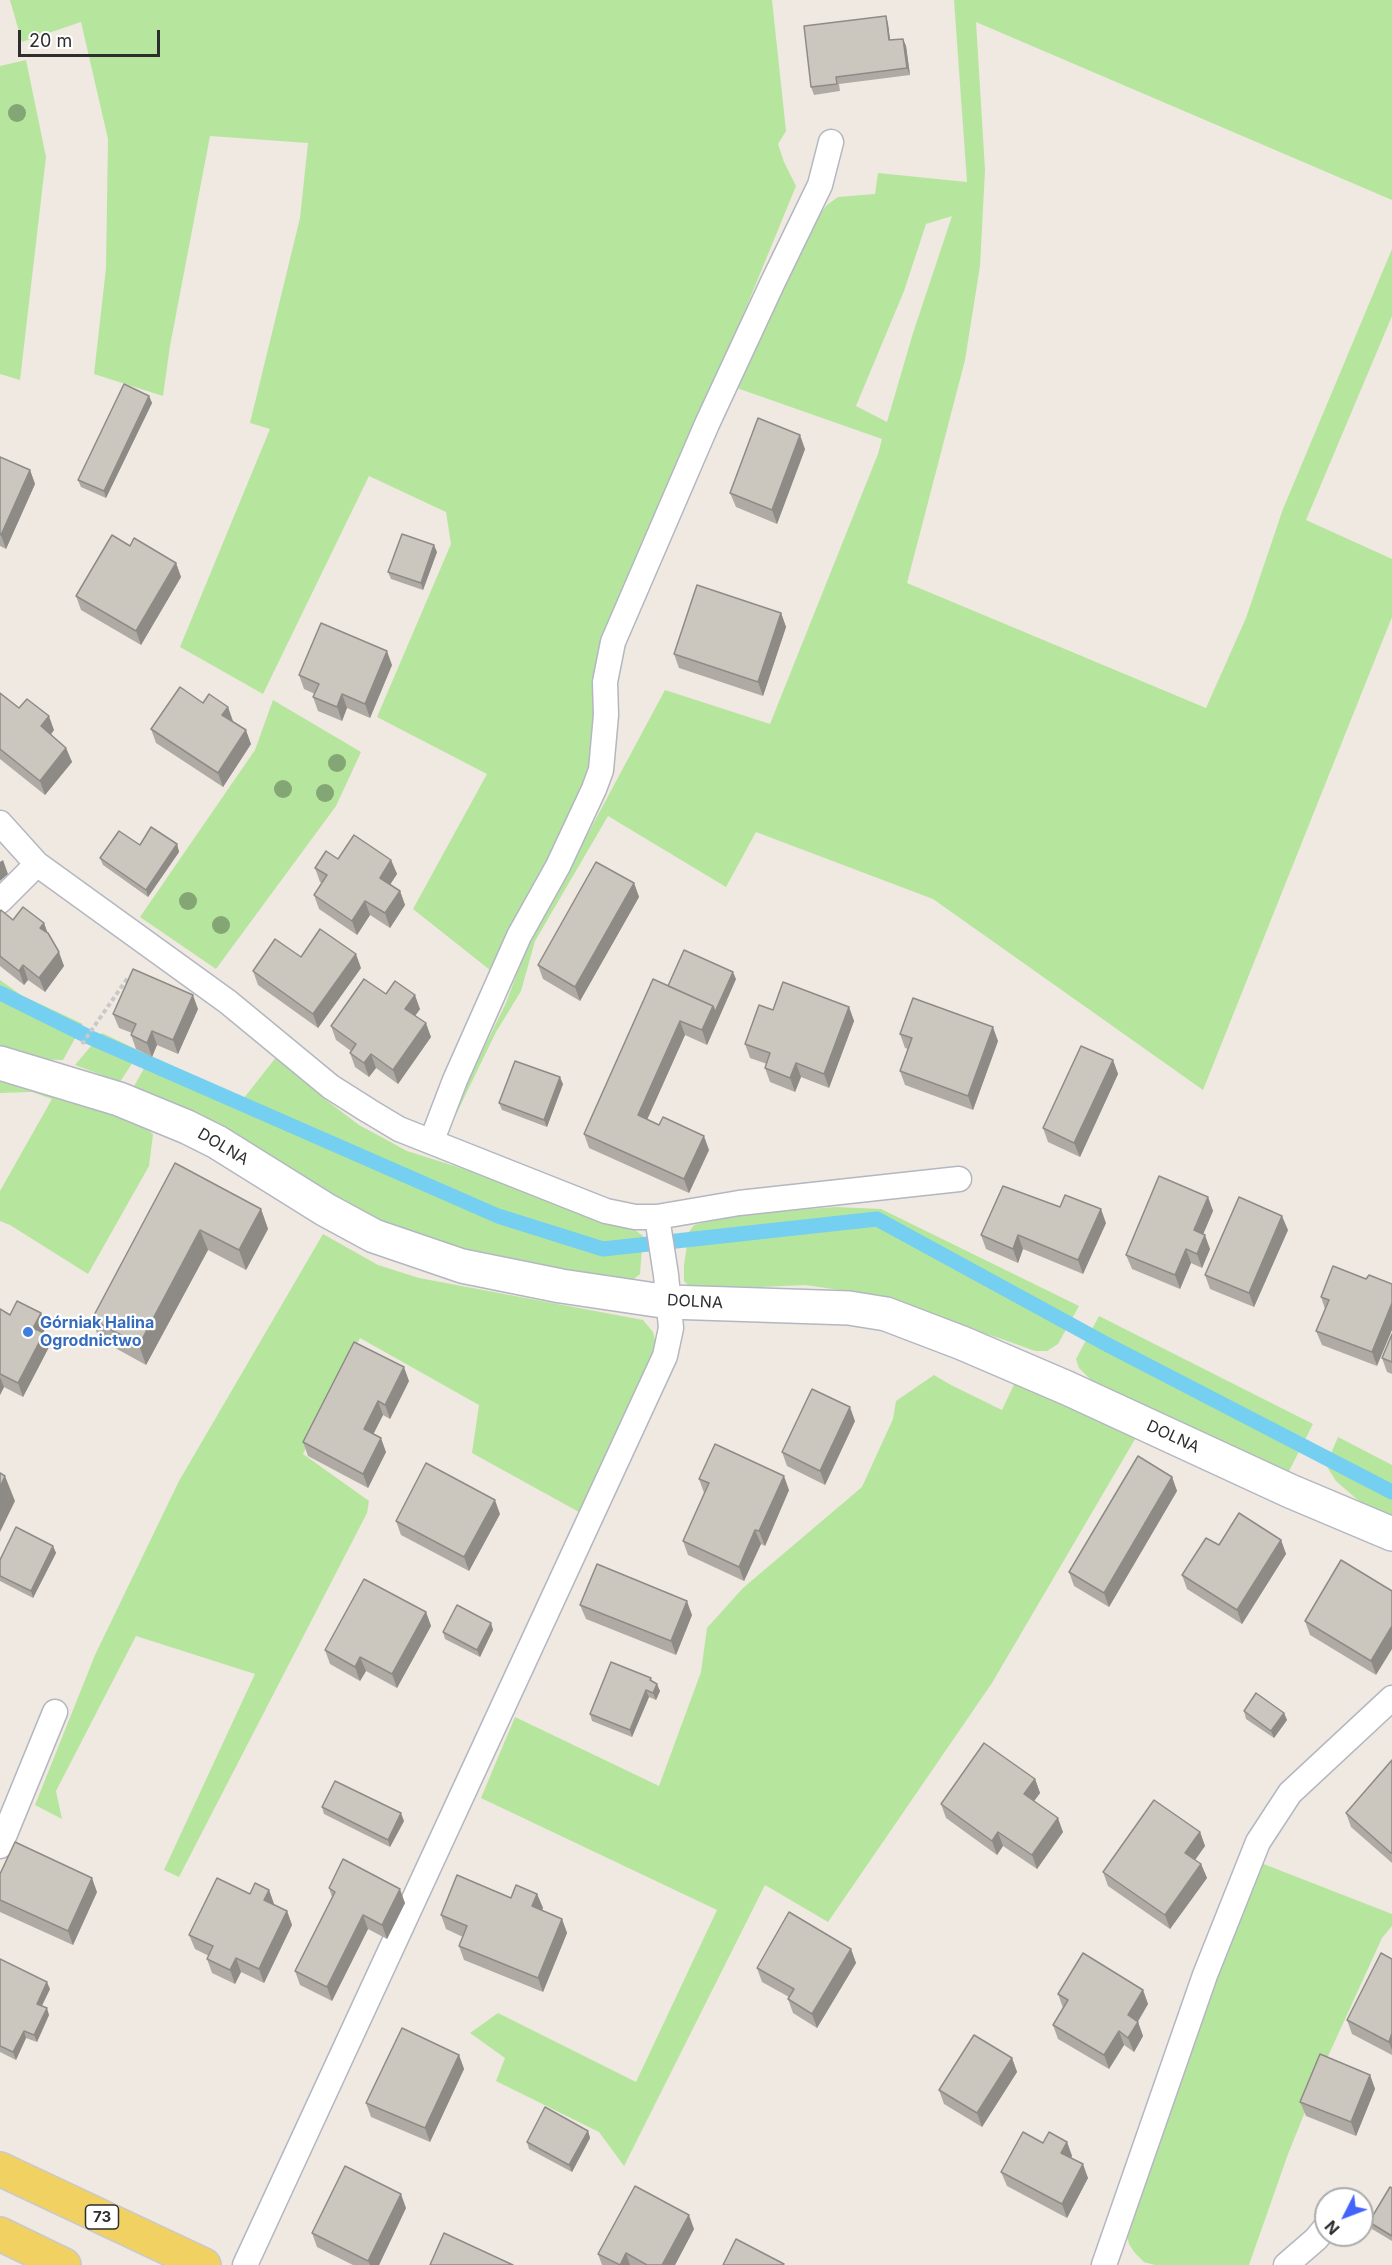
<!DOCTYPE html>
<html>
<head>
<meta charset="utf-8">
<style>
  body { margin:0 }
  #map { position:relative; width:1392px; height:2265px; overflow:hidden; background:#efe9e1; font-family:Inter,sans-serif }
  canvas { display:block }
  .north { position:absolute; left:1314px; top:2187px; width:60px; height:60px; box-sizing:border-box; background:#fff; border:2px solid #ababab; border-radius:50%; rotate:228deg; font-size:16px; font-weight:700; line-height:24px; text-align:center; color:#2e2e2e }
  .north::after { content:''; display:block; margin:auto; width:21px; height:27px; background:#4264fb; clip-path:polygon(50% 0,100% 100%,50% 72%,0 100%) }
  .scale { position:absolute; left:18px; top:30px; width:142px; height:27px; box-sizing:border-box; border:3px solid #2e2e2e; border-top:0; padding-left:8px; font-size:18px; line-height:21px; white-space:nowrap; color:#2e2e2e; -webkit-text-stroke:4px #fff; paint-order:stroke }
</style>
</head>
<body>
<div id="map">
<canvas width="1392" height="2265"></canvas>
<div class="north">N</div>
<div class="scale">20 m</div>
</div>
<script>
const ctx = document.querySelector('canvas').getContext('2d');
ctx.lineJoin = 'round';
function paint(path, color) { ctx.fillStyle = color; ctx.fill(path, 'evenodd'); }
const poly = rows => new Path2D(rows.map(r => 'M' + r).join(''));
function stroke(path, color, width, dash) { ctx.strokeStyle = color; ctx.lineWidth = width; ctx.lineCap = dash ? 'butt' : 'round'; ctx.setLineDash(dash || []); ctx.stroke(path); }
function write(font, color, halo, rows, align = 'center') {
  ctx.font = font + ' Inter,sans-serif'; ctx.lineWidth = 4.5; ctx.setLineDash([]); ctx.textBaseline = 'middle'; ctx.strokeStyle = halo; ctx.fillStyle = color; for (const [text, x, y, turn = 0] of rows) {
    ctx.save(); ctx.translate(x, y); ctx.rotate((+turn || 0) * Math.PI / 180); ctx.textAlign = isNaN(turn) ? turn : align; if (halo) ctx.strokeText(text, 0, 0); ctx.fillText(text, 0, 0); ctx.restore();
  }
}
paint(poly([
  [10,0,772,0,786,131,778,144,784,162,796,186,716,381,608,621,596,682,592,732,593,769,495,974,413,909,487,774,377,717,451,544,446,512,369,476,263,694,180,647,270,429,250,423,300,218,308,143,210,136,170,346,163,396,94,374,106,268,108,139,81,22,22,42],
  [954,0,1392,0,1392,200,976,22,985,170,980,266,965,360,907,583,1206,708,1246,618,1283,509,1392,249,1392,316,1306,520,1392,559,1392,617,1203,1090,933,899,756,832,726,887,608,816,535,941,521,991,496,1032,448,1131,446,1125,506,1003,526,949,665,690,770,724,878,454,882,439,734,387,815,220,827,205,838,197,875,194,878,173,967,182],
  [952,216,913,333,887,422,856,406,904,291,926,224],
  [26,60,46,157,20,380,0,374,0,66],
  [273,700,361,752,336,806,216,969,140,917,255,750],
  [0,980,21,995,83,1024,63,1060,23,1059,0,1053],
  [102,1033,140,1051,120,1082,75,1065],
  [151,1056,244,1098,277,1056,322,1097,359,1125,407,1151,483,1175,631,1227,643,1236,640,1274,629,1283,557,1278,410,1236,340,1204,133,1088],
  [0,1080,128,1114,153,1134,149,1166,88,1274,10,1225,0,1221,0,1191,52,1099,32,1092,0,1093],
  [836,1207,881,1209,1079,1306,1058,1344,1047,1351,1035,1351,999,1338,847,1291,805,1285,693,1290,684,1281,684,1265,689,1232,694,1225,740,1214],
  [323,1234,378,1265,419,1278,643,1320,653,1332,656,1344,653,1360,579,1512,472,1453,479,1405,360,1338,303,1454,369,1501,367,1513,179,1877,164,1870,255,1674,136,1636,56,1791,62,1819,35,1805,95,1655,179,1481],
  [1099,1316,1313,1424,1287,1475,1093,1382,1079,1368,1076,1359],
  [934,1375,951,1385,1002,1410,1018,1376,1138,1434,992,1683,828,1922,765,1885,624,2166,599,2132,496,2081,505,2058,470,2033,498,2013,636,2082,717,1910,481,1798,515,1717,659,1786,701,1672,707,1628,743,1588,862,1487,893,1419,896,1401],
  [1338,1437,1392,1465,1392,1518,1368,1509,1336,1481,1326,1465],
  [1261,1863,1392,1914,1392,1926,1382,1938,1324,2065,1288,2154,1249,2265,1155,2265,1144,2262,1134,2252,1129,2244,1127,2236,1235,1923]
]), '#b6e59e');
stroke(poly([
  [0,993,89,1037,498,1216,603,1249,877,1219,1108,1345,1392,1492]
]), '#75cff0', 15);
const service = poly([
  [0,823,37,864,228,1002,331,1087,369,1111,399,1129,606,1211,635,1217,657,1217,739,1203,959,1179],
  [0,901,37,864],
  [432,1140,455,1080,519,936,558,866,594,789,601,770,606,715,605,682,613,642,707,424,772,284,820,185,831,142],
  [0,1846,55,1712],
  [245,2265,665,1356,671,1328,666,1275,657,1217],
  [1104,2265,1205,1975,1258,1842,1290,1793,1392,1698],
  [1286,2265,1316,2239,1326,2227]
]);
const minor = poly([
  [0,1063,119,1099,187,1127,217,1142,326,1210,374,1236,462,1266,561,1286,669,1302,849,1308,886,1314,962,1343,1067,1388,1290,1491,1392,1534]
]);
const primary = poly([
  [0,2169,204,2265],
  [0,2234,64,2265]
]);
stroke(service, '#b4b7c1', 27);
stroke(minor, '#b4b7c1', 36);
stroke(primary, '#c9c9c9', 36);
stroke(poly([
  [82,1044,129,976]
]), '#c9c9c9', 4, [4.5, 3]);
stroke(service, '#fff', 24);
stroke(minor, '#fff', 33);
stroke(primary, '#f2d163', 33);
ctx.fillStyle = '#84a574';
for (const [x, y] of [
  [17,113],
  [337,763],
  [283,789],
  [325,793],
  [188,901],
  [221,925]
]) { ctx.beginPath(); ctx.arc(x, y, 9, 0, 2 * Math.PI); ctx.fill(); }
paint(poly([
  [886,16,888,24,890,40,903,39,906,46,910,75,839,84,840,91,814,95,811,87],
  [149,396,152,403,106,498,81,487,78,480],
  [805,449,777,524,736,507,730,493],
  [0,457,30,470,35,484,6,549,0,546],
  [130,546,176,563,181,577,141,645,81,610,76,596],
  [437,552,423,590,391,579,388,572],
  [781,613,786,627,763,696,679,668,674,654],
  [392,665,370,718,347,708,342,721,318,711,313,697,315,694,304,689,299,675],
  [0,693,19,708,54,730,51,735,66,748,72,762,45,795,0,759],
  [203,703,228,707,232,722,251,744,223,787,156,743,151,729],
  [177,844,179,852,148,897,103,865,100,858,140,845],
  [338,859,391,860,397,874,390,885,400,891,405,905,390,928,370,915,357,935,319,909,314,895,322,883,320,882,315,868],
  [634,883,639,897,580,1001,543,979,538,965],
  [0,912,13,920,44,923,47,932,64,966,45,992,28,980,24,985,0,966],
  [301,957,361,968,318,1028,258,985,253,971],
  [736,979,707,1045,685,1035,647,1119,709,1150,689,1193,589,1148,584,1134,668,986],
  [386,994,420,1009,415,1016,431,1037,398,1084,376,1068,369,1077,355,1067,350,1053,351,1051,336,1040,331,1026],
  [849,1007,854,1021,829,1088,801,1077,795,1092,770,1082,765,1068,767,1064,750,1058,745,1044,773,1010],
  [198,1009,178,1054,157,1045,152,1057,136,1049,131,1035,132,1033,119,1028,113,1014],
  [900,1034,998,1041,973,1110,905,1085,900,1071,908,1049,905,1048],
  [1113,1060,1118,1074,1080,1157,1048,1142,1043,1128],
  [563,1084,547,1127,502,1110,499,1103],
  [175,1163,261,1209,268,1229,246,1270,208,1250,146,1365,99,1339,92,1319],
  [1208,1197,1213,1211,1203,1234,1210,1249,1202,1268,1191,1263,1180,1289,1132,1269,1126,1255],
  [1060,1207,1106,1223,1083,1274,1023,1249,1018,1263,986,1249,981,1235],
  [1288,1230,1254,1307,1210,1289,1205,1275],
  [1366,1279,1377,1366,1322,1345,1316,1331,1325,1309,1321,1297],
  [0,1309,10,1315,41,1313,46,1327,43,1333,49,1347,23,1397,4,1387,0,1395],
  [1392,1334,1392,1374,1387,1372,1382,1358],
  [409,1381,390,1419,383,1415,373,1434,386,1452,368,1488,308,1456,303,1442],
  [855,1421,825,1485,787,1466,782,1452],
  [1172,1477,1177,1491,1109,1607,1074,1586,1069,1572],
  [699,1479,789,1490,765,1546,761,1544,744,1581,688,1555,683,1541,704,1493],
  [500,1514,469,1571,401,1535,396,1521],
  [1281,1540,1286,1554,1242,1624,1187,1589,1182,1575,1219,1545],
  [53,1546,56,1553,33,1598,0,1581,0,1560],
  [1341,1560,1376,1675,1310,1635,1305,1621],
  [580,1605,692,1615,676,1655,586,1619],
  [426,1612,431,1626,397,1688,366,1671,360,1681,330,1664,325,1650],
  [491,1623,493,1630,480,1657,445,1639,443,1632],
  [651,1678,652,1681,660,1691,656,1700,649,1697,632,1737,592,1721,590,1714],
  [1244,1711,1284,1713,1287,1720,1274,1738,1246,1719],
  [1392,1760,1392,1863,1351,1827,1346,1813],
  [1035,1779,1040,1793,1034,1801,1063,1832,1037,1869,1003,1846,997,1855,946,1818,941,1804],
  [322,1807,404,1821,390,1847,324,1814],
  [1200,1832,1205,1846,1195,1860,1201,1864,1207,1878,1170,1929,1108,1886,1103,1872],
  [0,1874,97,1892,73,1945,0,1912],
  [329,1888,405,1903,387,1939,368,1929,332,2001,300,1985,295,1971,332,1897],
  [269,1890,274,1904,274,1905,287,1911,292,1925,264,1983,241,1972,235,1984,212,1973,207,1959,209,1956,195,1949,189,1935,250,1894],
  [537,1894,543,1908,542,1910,562,1919,567,1933,543,1992,464,1960,459,1946,463,1937,446,1929,441,1915,511,1898],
  [851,1949,856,1963,817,2028,793,2013,788,1999,789,1997,762,1982,757,1968],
  [0,1959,50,1989,42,2006,49,2015,37,2042,26,2038,16,2060,0,2052],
  [1392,1959,1392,2055,1352,2034,1347,2020],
  [1143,1990,1148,2004,1138,2022,1143,2036,1134,2052,1124,2045,1109,2069,1058,2039,1053,2025,1063,2008,1058,1994],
  [459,2055,464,2069,430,2142,371,2117,366,2103],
  [1012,2058,1017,2072,982,2127,944,2104,939,2090],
  [1370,2075,1375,2089,1356,2136,1306,2116,1300,2102],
  [588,2131,590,2138,572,2172,529,2149,527,2142],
  [1067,2142,1072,2156,1071,2158,1088,2178,1067,2218,1007,2186,1001,2172,1043,2143],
  [1392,2188,1392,2241,1372,2229,1369,2222],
  [406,2208,379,2265,353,2265,317,2247,312,2233],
  [694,2229,675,2265,602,2265,598,2254]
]), '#afaba4');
paint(poly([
  [886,16,888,24,891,47,889,40],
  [903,39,906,46,910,75,907,68],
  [149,396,152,403,106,498,104,491],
  [800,435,805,449,777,524,772,510],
  [30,470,35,484,6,549,1,535],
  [434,545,437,552,423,590,421,583],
  [176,563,181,577,141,645,136,631],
  [781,613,786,627,763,696,758,682],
  [387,651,392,665,370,718,365,704],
  [342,694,347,708,342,721,337,707],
  [228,707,233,721,227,729,222,715],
  [49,716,54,730,46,740,41,726],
  [246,730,251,744,223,787,218,773],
  [66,748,72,762,45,795,40,781],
  [177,844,179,852,148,897,146,890],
  [3,860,8,874,0,881,0,862],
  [391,860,397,874,385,892,380,878],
  [634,883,639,897,580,1001,575,987],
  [400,891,405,905,390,928,385,913],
  [365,901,370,915,357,935,352,921],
  [44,923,49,937,40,928],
  [59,952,64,966,45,992,39,978],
  [356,954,361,968,318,1028,313,1014],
  [23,965,28,980,24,985,19,971],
  [733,972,736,979,707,1045,702,1030,713,1006],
  [193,995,198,1009,178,1054,173,1040],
  [415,995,420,1009,410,1023,405,1009],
  [849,1007,854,1021,829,1088,824,1074],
  [680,1021,685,1035,643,1129,638,1115],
  [426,1023,431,1037,398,1084,393,1070],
  [993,1027,998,1041,973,1110,968,1096],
  [152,1031,157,1045,152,1057,147,1043],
  [371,1054,376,1068,369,1077,364,1063],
  [1113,1060,1118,1074,1080,1157,1074,1143],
  [796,1063,801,1077,795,1092,790,1078],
  [560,1077,563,1084,547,1127,544,1120],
  [704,1136,709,1150,689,1193,684,1179],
  [1208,1197,1213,1211,1199,1244,1194,1230],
  [261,1209,268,1229,246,1270,239,1250],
  [1101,1209,1106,1223,1083,1274,1078,1260],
  [1282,1216,1288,1230,1254,1307,1249,1293],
  [200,1230,208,1250,146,1365,139,1345],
  [1018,1235,1023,1249,1018,1263,1013,1249],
  [1205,1235,1210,1249,1202,1268,1197,1254],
  [1186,1249,1191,1263,1180,1289,1175,1275],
  [1392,1303,1392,1330,1377,1366,1372,1352],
  [41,1313,46,1327,38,1342,33,1328],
  [44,1333,49,1347,23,1397,18,1383],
  [404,1367,409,1381,390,1419,385,1405],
  [0,1377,4,1387,0,1395],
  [378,1401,383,1415,369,1443,364,1429],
  [850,1407,855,1421,825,1485,820,1471],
  [381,1438,386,1452,368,1488,363,1474],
  [5,1476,15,1501,0,1532,0,1487],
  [784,1476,789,1490,765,1546,759,1531],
  [1172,1477,1177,1491,1109,1607,1104,1593],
  [495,1500,500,1514,469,1571,464,1557],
  [755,1530,761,1544,744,1581,739,1567],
  [1281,1540,1286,1554,1242,1624,1237,1610],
  [53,1546,56,1553,33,1598,31,1591],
  [687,1601,692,1615,676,1655,671,1641],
  [426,1612,431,1626,397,1688,392,1674],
  [491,1623,493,1630,480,1657,477,1650],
  [1392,1626,1392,1649,1376,1675,1371,1661],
  [360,1657,366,1671,360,1681,355,1667],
  [657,1684,660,1691,656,1700,653,1693],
  [646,1690,649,1697,632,1737,630,1730],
  [1284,1713,1287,1720,1274,1738,1271,1731],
  [1035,1779,1040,1793,1029,1808,1024,1794],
  [401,1813,404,1821,390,1847,388,1840],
  [1058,1818,1063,1832,1037,1869,1032,1855],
  [998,1832,1003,1846,997,1855,992,1841],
  [1200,1832,1205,1846,1190,1867,1185,1853],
  [1201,1864,1207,1878,1170,1929,1165,1915],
  [92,1878,97,1892,73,1945,68,1931],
  [400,1889,405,1903,387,1939,382,1925],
  [269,1890,274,1904,269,1914,264,1900],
  [537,1894,543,1908,537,1920,532,1906],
  [287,1911,292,1925,264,1983,259,1969],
  [363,1915,368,1929,332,2001,327,1987],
  [562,1919,567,1933,543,1992,538,1978],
  [851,1949,856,1963,817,2028,812,2014],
  [236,1958,241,1972,235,1984,230,1970],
  [47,1982,50,1989,39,2011,37,2004],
  [1143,1990,1148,2004,1133,2029,1128,2015],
  [47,2008,49,2015,37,2042,34,2035],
  [1138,2022,1143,2036,1134,2052,1128,2038],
  [24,2031,26,2038,16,2060,13,2052],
  [1119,2031,1124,2045,1109,2069,1104,2055],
  [1392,2033,1392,2050,1389,2042],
  [459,2055,464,2069,430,2142,425,2128],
  [1012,2058,1017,2072,982,2127,977,2113],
  [1370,2075,1375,2089,1356,2136,1351,2122],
  [588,2131,590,2138,572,2172,569,2165],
  [1067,2142,1072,2156,1066,2167,1061,2153],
  [1083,2164,1088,2178,1067,2218,1062,2204],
  [401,2194,406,2208,379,2265,370,2265,368,2261],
  [689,2215,694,2229,675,2265,662,2265],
  [626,2253,630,2265,620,2265]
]), '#8e8b86');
const building = poly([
  [886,16,889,40,903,39,907,68,836,77,837,84,811,87,804,26,886,16],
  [124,384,149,396,104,491,78,480,124,384],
  [758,418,800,435,772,510,730,493,758,418],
  [0,457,30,470,1,535,0,534,0,457],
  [402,534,434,545,421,583,388,572,402,534],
  [112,535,130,546,134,538,176,563,136,631,76,596,112,535],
  [697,585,781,613,758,682,674,654,697,585],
  [321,623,387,651,365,704,342,694,337,707,313,697,319,684,299,675,321,623],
  [180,687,203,703,209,694,228,707,222,715,246,730,218,773,151,729,180,687],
  [0,693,19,708,27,699,49,716,41,726,66,748,40,781,0,749,0,693],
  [151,827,177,844,146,890,100,858,119,831,140,845,151,827],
  [354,835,391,860,380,878,400,891,385,913,365,901,352,921,314,895,327,875,315,868,326,851,338,859,354,835],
  [596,862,634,883,575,987,538,965,596,862],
  [23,907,44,923,40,928,48,933,59,952,39,978,23,965,19,971,0,956,0,912,1,910,13,920,23,907],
  [320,929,356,954,313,1014,253,971,275,939,301,957,320,929],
  [684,950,733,972,715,1012,713,1006,668,986,684,950],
  [133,969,193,995,173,1040,152,1031,147,1043,131,1035,136,1024,113,1014,133,969],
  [364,979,386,994,395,981,415,995,405,1009,426,1023,393,1070,371,1054,364,1063,350,1053,356,1044,331,1026,364,979],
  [653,979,713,1006,702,1030,680,1021,638,1115,659,1125,663,1117,704,1136,684,1179,584,1134,653,979],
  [783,982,849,1007,824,1074,796,1063,790,1078,765,1068,770,1053,745,1044,759,1005,773,1010,783,982],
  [913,998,993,1027,968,1096,900,1071,912,1038,900,1034,913,998],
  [1081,1046,1113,1060,1074,1143,1043,1128,1081,1046],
  [515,1061,560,1077,544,1120,499,1103,515,1061],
  [175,1163,261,1209,239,1250,200,1230,139,1345,92,1319,175,1163],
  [1159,1176,1208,1197,1194,1230,1205,1235,1197,1254,1186,1249,1175,1275,1126,1255,1159,1176],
  [1003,1186,1060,1207,1065,1195,1101,1209,1078,1260,1018,1235,1013,1249,981,1235,1003,1186],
  [1239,1197,1282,1216,1249,1293,1205,1275,1239,1197],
  [1333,1266,1366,1279,1369,1275,1392,1284,1392,1303,1372,1352,1316,1331,1329,1300,1321,1297,1333,1266],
  [17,1301,41,1313,33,1328,44,1333,18,1383,0,1374,0,1309,10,1315,17,1301],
  [1392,1334,1392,1362,1382,1358,1392,1334],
  [354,1342,404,1367,385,1405,378,1401,364,1429,381,1438,363,1474,303,1442,354,1342],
  [812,1389,850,1407,820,1471,782,1452,812,1389],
  [715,1444,784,1476,759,1531,755,1530,739,1567,683,1541,709,1483,699,1479,715,1444],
  [1138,1456,1172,1477,1104,1593,1069,1572,1138,1456],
  [426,1463,495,1500,464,1557,396,1521,426,1463],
  [0,1473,5,1476,0,1487,0,1473],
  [1239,1513,1281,1540,1237,1610,1182,1575,1206,1538,1219,1545,1239,1513],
  [16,1527,53,1546,31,1591,0,1576,0,1560,16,1527],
  [1341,1560,1392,1591,1392,1626,1371,1661,1305,1621,1341,1560],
  [597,1564,687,1601,671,1641,580,1605,597,1564],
  [364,1579,426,1612,392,1674,360,1657,355,1667,325,1650,364,1579],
  [457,1605,491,1623,477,1650,443,1632,457,1605],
  [611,1662,651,1678,650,1680,657,1684,653,1693,646,1690,630,1730,590,1714,611,1662],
  [1256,1693,1284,1713,1271,1731,1244,1711,1256,1693],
  [984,1743,1035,1779,1024,1794,1058,1818,1032,1855,998,1832,992,1841,941,1804,984,1743],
  [1392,1760,1392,1853,1391,1853,1346,1813,1392,1760],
  [335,1781,401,1813,388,1840,322,1807,335,1781],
  [1154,1800,1200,1832,1185,1853,1201,1864,1165,1915,1103,1872,1154,1800],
  [15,1842,92,1878,68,1931,0,1900,0,1874,15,1842],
  [343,1859,400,1889,382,1925,363,1915,327,1987,295,1971,335,1892,329,1888,343,1859],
  [457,1875,511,1898,516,1885,537,1894,532,1906,562,1919,538,1978,459,1946,467,1926,441,1915,457,1875],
  [217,1878,250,1894,255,1883,269,1890,264,1900,287,1911,259,1969,236,1958,230,1970,207,1959,213,1946,189,1935,217,1878],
  [789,1912,851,1949,812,2014,788,1999,794,1989,757,1968,789,1912],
  [1083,1953,1143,1990,1128,2015,1138,2022,1128,2038,1119,2031,1104,2055,1053,2025,1068,2000,1058,1994,1083,1953],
  [1381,1953,1392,1959,1392,2033,1389,2042,1347,2020,1381,1953],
  [0,1959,47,1982,37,2004,47,2008,34,2035,24,2031,13,2052,0,2046,0,1959],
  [402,2028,459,2055,425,2128,366,2103,402,2028],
  [974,2035,1012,2058,977,2113,939,2090,974,2035],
  [1320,2054,1370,2075,1351,2122,1300,2102,1320,2054],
  [545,2107,588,2131,569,2165,527,2142,545,2107],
  [1023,2132,1043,2143,1049,2132,1067,2142,1061,2153,1083,2164,1062,2204,1001,2172,1023,2132],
  [345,2166,401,2194,368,2261,312,2233,345,2166],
  [635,2186,689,2215,662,2265,647,2265,626,2253,620,2265,598,2254,635,2186],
  [1390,2187,1392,2188,1392,2236,1369,2222,1390,2187],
  [444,2233,513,2265,430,2265,444,2233],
  [736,2239,784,2264,783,2265,723,2265,736,2239]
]);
paint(building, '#cbc7bf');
stroke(building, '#8e8b86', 1.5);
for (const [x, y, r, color] of [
  [28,1332,6,"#3f7fe0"]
]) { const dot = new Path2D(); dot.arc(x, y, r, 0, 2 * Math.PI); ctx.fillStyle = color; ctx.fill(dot); stroke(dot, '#fff', 2); }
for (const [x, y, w] of [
  [102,2217,33]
]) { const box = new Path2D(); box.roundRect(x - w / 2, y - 12, w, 24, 4.5); ctx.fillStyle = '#fff'; ctx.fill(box); stroke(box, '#2e2e2e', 1.5); }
write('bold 15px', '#2e2e2e', null, [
  ["73",102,2217]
]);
write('16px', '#2e2e2e', '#fff', [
  ["DOLNA",223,1147,31],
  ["DOLNA",695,1302,3],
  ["DOLNA",1173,1437,25]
]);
write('bold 16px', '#366cbe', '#fff', [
  ["Górniak Halina",40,1323],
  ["Ogrodnictwo",40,1341]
], 'left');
</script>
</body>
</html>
